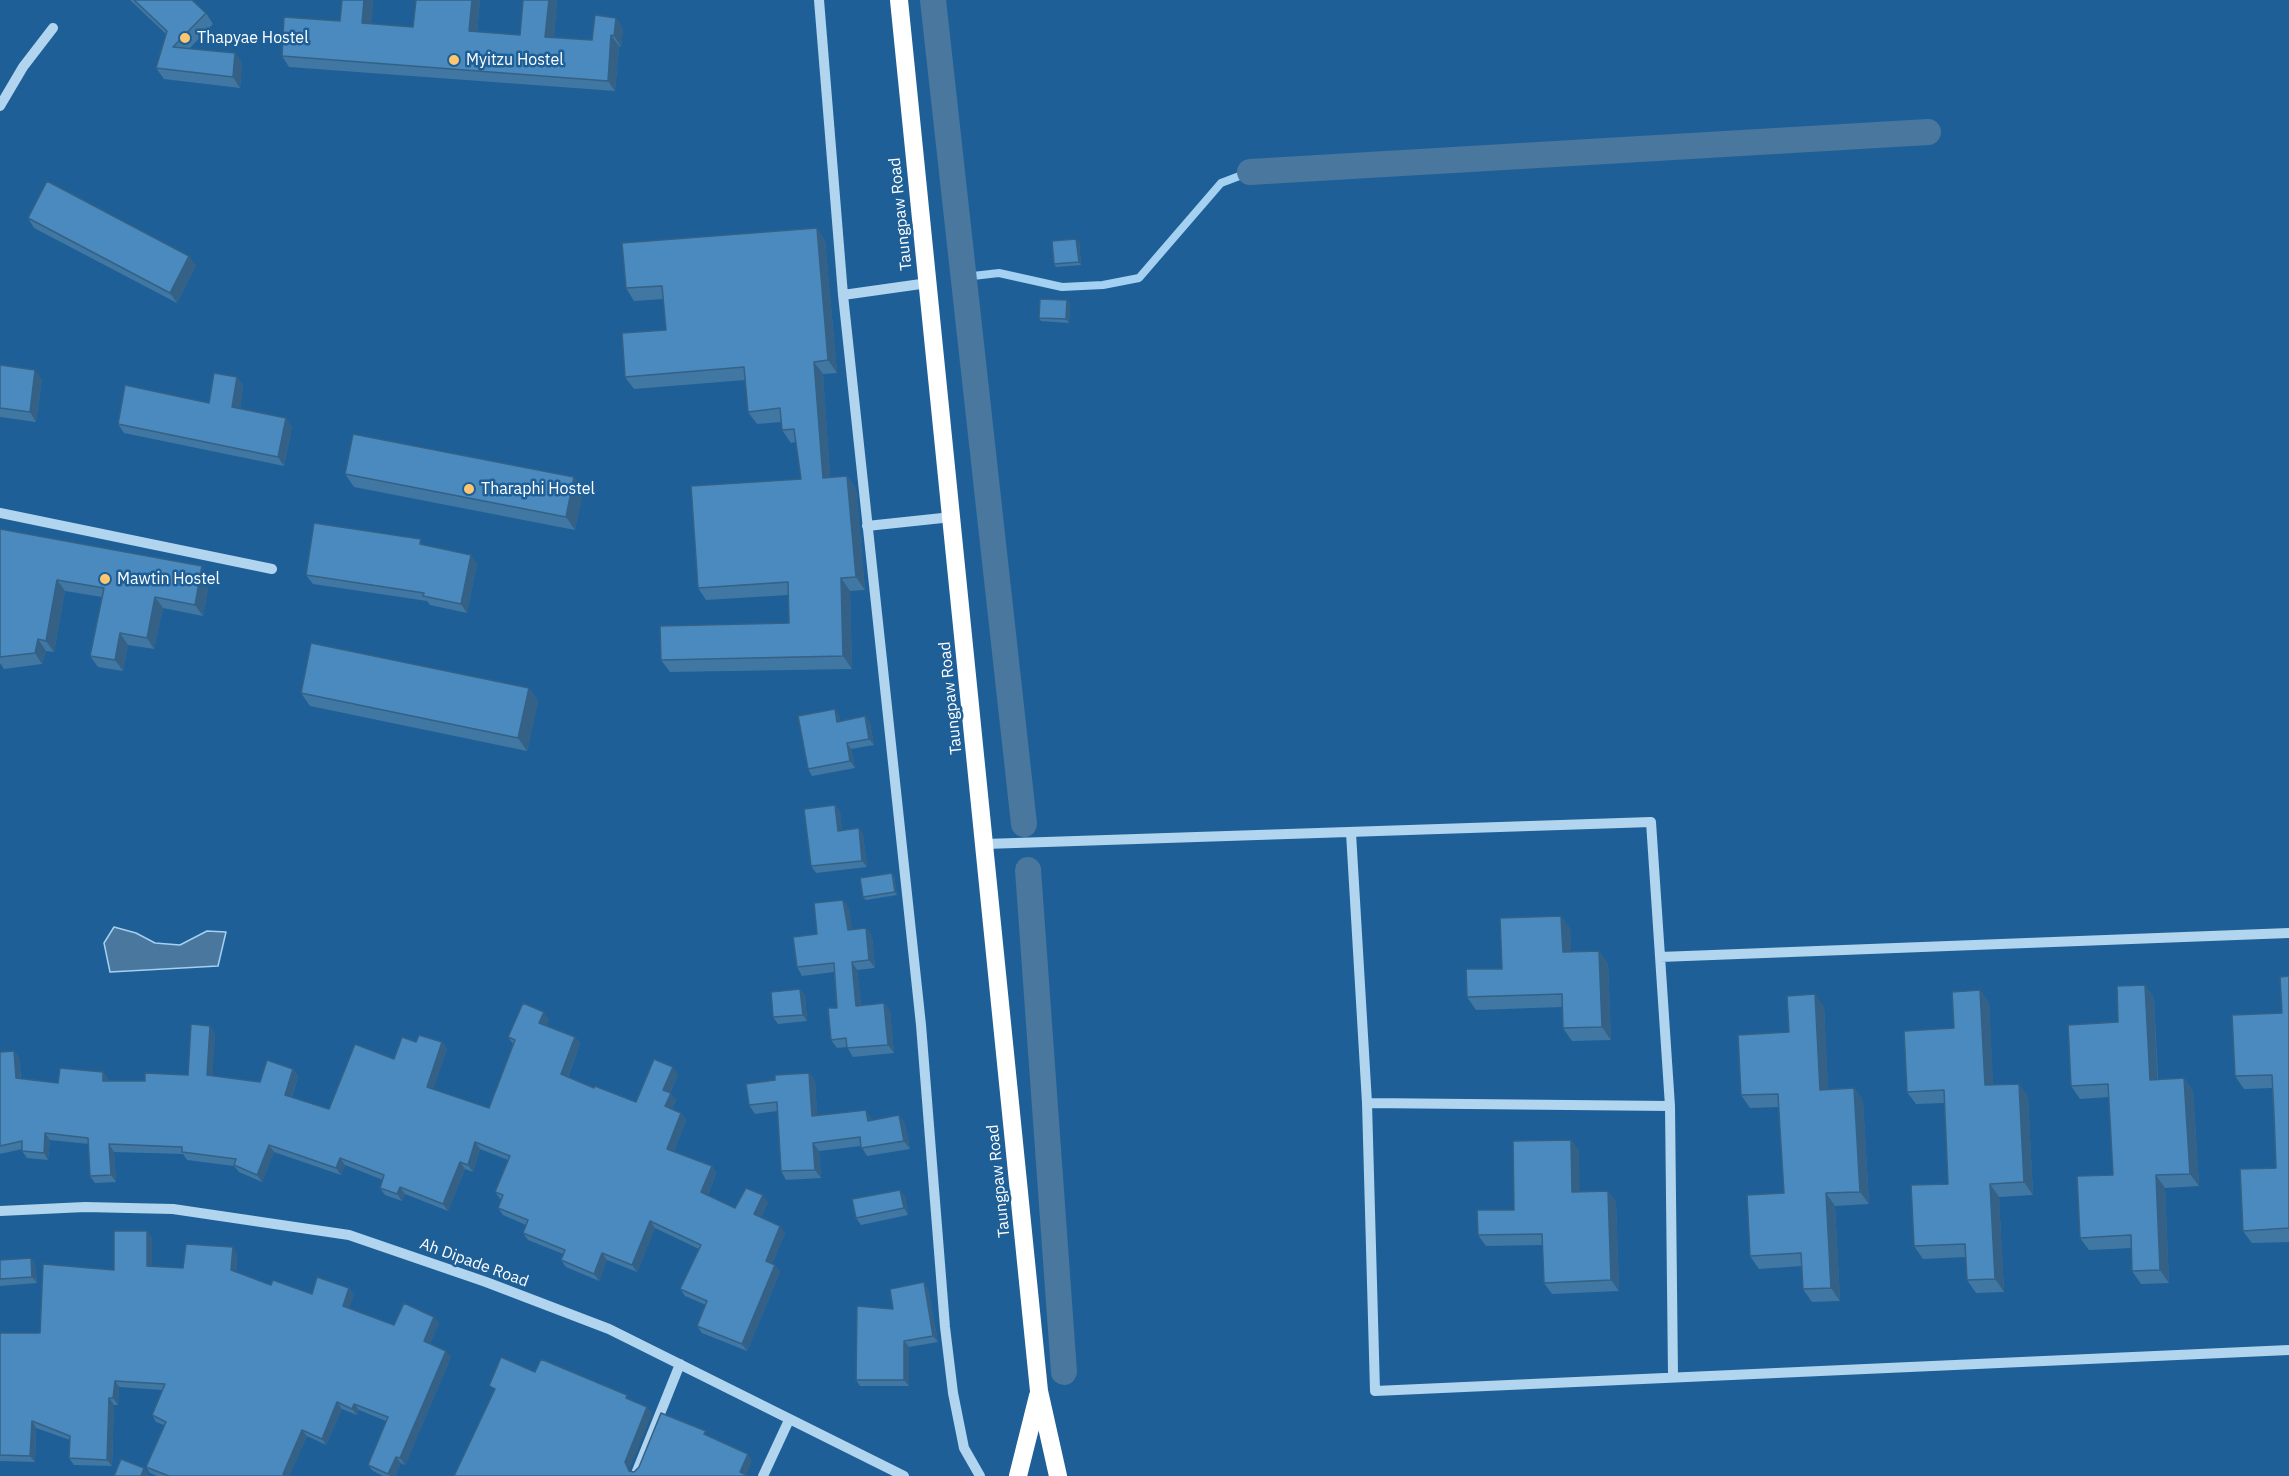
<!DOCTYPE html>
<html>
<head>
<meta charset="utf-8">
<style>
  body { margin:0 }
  canvas { display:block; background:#1d5f96 }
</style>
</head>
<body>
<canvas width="2289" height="1476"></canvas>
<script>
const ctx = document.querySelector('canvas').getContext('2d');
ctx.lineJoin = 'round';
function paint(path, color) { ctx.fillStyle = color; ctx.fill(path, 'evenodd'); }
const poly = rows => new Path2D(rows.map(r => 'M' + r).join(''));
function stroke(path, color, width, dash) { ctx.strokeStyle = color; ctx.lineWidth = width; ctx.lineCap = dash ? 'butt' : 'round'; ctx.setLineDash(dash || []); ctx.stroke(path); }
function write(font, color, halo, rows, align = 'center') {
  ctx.font = font + ' "IBM Plex Sans",sans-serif'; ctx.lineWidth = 5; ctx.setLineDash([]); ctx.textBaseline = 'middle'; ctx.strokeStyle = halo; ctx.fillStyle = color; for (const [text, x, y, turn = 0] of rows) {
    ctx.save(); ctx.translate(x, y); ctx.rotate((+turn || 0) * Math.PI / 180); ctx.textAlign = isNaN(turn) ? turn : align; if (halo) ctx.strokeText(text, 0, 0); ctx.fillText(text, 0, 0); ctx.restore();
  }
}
const water = poly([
  [114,927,136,933,155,943,180,945,207,931,226,932,218,966,110,972,104,943,114,927]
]);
paint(water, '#4a779e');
stroke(water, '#a4d0f1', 1.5);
stroke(poly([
  [964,277,999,273,1062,287,1103,285,1139,278,1221,183,1250,172]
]), '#a4d0f1', 8);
stroke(poly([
  [933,0,1024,824],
  [1250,172,1928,132],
  [1028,870,1064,1372]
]), '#4a779e', 26);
stroke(poly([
  [819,0,843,295,921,1025,945,1327,953,1393,964,1448,980,1476],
  [0,106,23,67,53,28],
  [843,295,928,283],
  [0,513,272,569],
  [867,526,952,517],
  [1351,833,1367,1103,1375,1391,2289,1350],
  [985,844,1651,822,1670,1106,1673,1376],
  [1660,957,2289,933],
  [1367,1103,1670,1106],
  [0,1211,85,1207,173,1209,349,1235,486,1282,609,1329,904,1476],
  [637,1471,680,1364],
  [763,1476,789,1420]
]), '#b1d4ef', 10);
stroke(poly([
  [899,0,1039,1391,1058,1476],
  [1018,1476,1038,1396]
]), '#fff', 18);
paint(poly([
  [130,0,192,0,206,13,213,24,189,49,235,53,242,63,240,88,164,79,156,68,166,34],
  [373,0,371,24,413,27,480,0,477,32,520,35,523,0,557,0,554,37,592,40,616,18,623,29,621,47,619,46,615,91,289,67,282,56],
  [28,218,196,265,177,303,34,228],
  [825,240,837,373,823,374,830,477,847,476,856,489,865,590,850,591,852,669,670,672,661,660,789,623,788,595,706,600,698,588,801,479,796,442,791,443,782,430,781,422,757,424,748,412,745,380,634,389,625,377,666,330,663,299,634,301,626,288],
  [1079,242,1081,265,1056,267,1054,264],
  [1067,300,1070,304,1069,323,1041,321,1039,318],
  [0,365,42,379,36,422,0,417],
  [237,377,243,386,240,409,292,427,284,466,124,433,118,424,209,403],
  [345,474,574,477,583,490,575,530,354,487],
  [0,529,210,577,203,616,163,608,154,649,128,645,123,671,98,667,90,656,102,597,65,591,54,652,46,651,42,664,4,669,0,663],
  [426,545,477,564,467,613,430,605,427,601,313,584,306,575],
  [529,688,538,701,527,751,310,706,301,693],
  [835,709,839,716,840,721,865,716,870,723,874,745,851,749,855,768,812,776,808,769],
  [835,805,840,812,842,830,859,828,863,835,867,867,816,873,811,866],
  [894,876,897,895,866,900,863,897],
  [843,900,849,909,852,930,866,928,872,937,875,968,857,970,861,1005,884,1003,890,1011,894,1053,853,1057,847,1047,837,1048,831,1040,837,1008,834,972,802,976,797,967,817,934],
  [1561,916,1570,929,1571,952,1599,951,1608,964,1611,1040,1572,1041,1563,1028,1563,1007,1476,1010,1467,997,1502,969],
  [2289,976,2289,1242,2252,1243,2243,1231,2276,1168,2272,1088,2244,1089,2235,1076,2282,1013],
  [2145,985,2154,998,2158,1079,2184,1078,2193,1091,2199,1186,2165,1188,2169,1283,2141,1284,2132,1271,2131,1248,2089,1250,2080,1238,2113,1175,2109,1097,2080,1099,2071,1086,2118,1022],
  [800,989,805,996,807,1021,778,1024,773,1017],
  [1980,990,1989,1003,1993,1085,2028,1096,2033,1195,1999,1197,2004,1292,1976,1293,1967,1280,1966,1257,1923,1259,1914,1246,1948,1184,1944,1103,1916,1104,1907,1092,1954,1028],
  [1824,1007,1828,1089,1854,1088,1863,1101,1869,1204,1835,1206,1840,1301,1812,1302,1803,1289,1802,1266,1759,1269,1750,1256,1784,1193,1779,1107,1750,1108,1741,1095,1789,1032],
  [549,1019,546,1026,575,1037,580,1044,568,1077,594,1088,636,1102,678,1074,670,1093,676,1100,672,1109,681,1113,686,1120,674,1151,712,1166,716,1173,708,1195,735,1208,768,1202,761,1217,785,1233,772,1264,775,1265,780,1272,747,1351,702,1333,697,1326,706,1305,685,1296,680,1289,699,1249,655,1228,637,1272,607,1260,599,1281,566,1267,561,1260,563,1254,528,1240,523,1233,526,1225,503,1215,498,1208,501,1200,495,1192,508,1160,480,1149,473,1172,465,1169,448,1211,405,1194,402,1201,385,1195,380,1188,383,1180,345,1165,341,1175,274,1152,262,1182,239,1172,234,1166,187,1160,183,1154,114,1152,116,1182,95,1183,90,1176,89,1144,50,1140,48,1160,27,1158,22,1151,22,1149,0,1154,0,1052,14,1051,19,1058,21,1078,58,1083,103,1072,108,1079,108,1081,145,1081,188,1075,215,1033,212,1076,260,1082,293,1069,298,1076,292,1097,329,1109,416,1042,442,1042,447,1049,433,1089,489,1108,513,1044,508,1037],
  [809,1073,815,1081,817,1115,872,1119,872,1120,899,1115,905,1124,910,1149,867,1156,861,1146,819,1151,821,1178,786,1180,781,1171,777,1111,755,1114,749,1105,775,1080],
  [1571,1140,1579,1151,1579,1192,1608,1191,1616,1202,1619,1291,1552,1294,1544,1283,1543,1245,1486,1246,1478,1235,1514,1210],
  [905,1196,908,1215,861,1225,856,1218],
  [147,1231,152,1238,152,1266,183,1268,237,1253,236,1272,271,1285,312,1294,349,1288,354,1295,349,1308,394,1325,439,1323,430,1343,451,1357,405,1465,401,1463,395,1476,383,1476,373,1471,368,1465,386,1421,359,1410,357,1415,342,1409,326,1445,307,1436,289,1476,157,1476,150,1473,146,1467,164,1425,156,1422,152,1415,162,1390,119,1387,118,1405,114,1405,112,1466,74,1465,69,1458,70,1440,36,1428,35,1462,0,1461,0,1333,40,1333,114,1270],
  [31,1258,35,1264,37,1283,0,1286,0,1260],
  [928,1289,938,1342,909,1347,909,1386,860,1386,856,1380,893,1309]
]), '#4077a3');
paint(poly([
  [364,0,373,0,370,34,362,23],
  [472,0,480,0,476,42,469,31],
  [549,0,557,0,553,47,545,37],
  [616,18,623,29,621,47,614,36],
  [611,35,619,46,615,91,608,81],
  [235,53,242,63,240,88,233,77],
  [817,228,825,240,837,373,828,360],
  [1076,239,1079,242,1081,265,1079,262],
  [189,256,196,265,177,303,170,293],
  [1067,300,1070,304,1069,323,1066,319],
  [814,362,823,374,831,490,823,478],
  [35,370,42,379,36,422,30,412],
  [237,377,243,386,239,416,232,407],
  [286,418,292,427,284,466,278,457],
  [847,476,856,489,865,590,856,577],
  [574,477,583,490,575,530,566,517],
  [471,555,477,564,467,613,461,604],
  [202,566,210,577,203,616,195,605],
  [841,578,850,591,852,669,843,656],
  [57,580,65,591,54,652,46,641],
  [155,597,163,608,154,649,147,638],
  [120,633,128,645,123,671,115,660],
  [38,639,46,651,42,664,35,653],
  [529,688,538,701,527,751,518,738],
  [835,709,839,716,842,728,837,722],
  [865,716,870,723,874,745,869,739],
  [847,743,851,749,855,768,850,761],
  [835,805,840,812,843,837,838,831],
  [859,828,863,835,867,867,862,861],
  [892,873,894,876,897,895,895,892],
  [843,900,849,909,854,938,848,930],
  [1561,916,1570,929,1572,965,1563,952],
  [866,928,872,937,875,968,869,960],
  [1599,951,1608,964,1611,1040,1602,1027],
  [852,962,857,970,862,1014,856,1006],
  [2145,985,2154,998,2158,1093,2150,1080],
  [800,989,805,996,807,1021,803,1015],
  [1980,990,1989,1003,1994,1098,1985,1085],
  [1815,994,1824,1007,1829,1102,1820,1090],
  [884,1003,890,1011,894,1053,888,1045],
  [544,1012,549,1019,544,1030,539,1023],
  [210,1026,215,1033,212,1082,207,1075],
  [575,1037,580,1044,566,1081,561,1074],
  [442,1042,447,1049,432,1094,427,1087],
  [14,1051,19,1058,21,1085,16,1078],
  [673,1067,678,1074,668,1097,663,1090],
  [293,1069,298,1076,290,1102,285,1095],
  [103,1072,108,1079,108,1088,103,1081],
  [809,1073,815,1081,818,1124,812,1116],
  [2184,1078,2193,1091,2199,1186,2190,1174],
  [2019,1084,2028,1096,2033,1195,2024,1182],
  [1854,1088,1863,1101,1869,1204,1860,1192],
  [671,1093,676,1100,670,1113,665,1106],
  [866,1110,872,1119,873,1129,868,1121],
  [681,1113,686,1120,672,1156,667,1149],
  [899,1115,905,1124,910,1149,904,1141],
  [45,1133,50,1140,48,1160,44,1153],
  [1571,1140,1579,1151,1580,1203,1572,1192],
  [475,1142,480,1149,473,1172,468,1165],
  [813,1143,819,1151,821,1178,815,1170],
  [109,1144,114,1152,116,1182,111,1175],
  [269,1145,274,1152,262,1182,257,1175],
  [340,1158,345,1165,341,1175,336,1168],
  [460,1162,465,1169,448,1211,443,1204],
  [712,1166,716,1173,706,1200,701,1192],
  [2156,1175,2165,1188,2169,1283,2160,1270],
  [1990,1184,1999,1197,2004,1292,1995,1279],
  [400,1187,405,1194,402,1201,397,1194],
  [900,1190,905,1196,908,1215,904,1208],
  [1608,1191,1616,1202,1619,1291,1611,1280],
  [1826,1193,1835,1206,1840,1301,1831,1288],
  [763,1195,768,1202,759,1221,754,1214],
  [650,1221,655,1228,637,1272,632,1265],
  [780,1226,785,1233,771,1268,766,1261],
  [147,1231,152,1238,152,1273,147,1266],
  [233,1247,237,1253,236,1277,231,1270],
  [602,1253,607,1260,599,1281,594,1274],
  [31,1258,35,1264,37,1283,32,1277],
  [775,1265,780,1272,747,1351,742,1344],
  [924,1282,928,1289,938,1342,933,1336],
  [349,1288,354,1295,348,1313,343,1306],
  [434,1317,439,1323,428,1347,424,1341],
  [904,1341,909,1347,909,1386,904,1380],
  [446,1351,451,1357,405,1465,400,1458],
  [115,1381,119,1387,118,1405,113,1398],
  [109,1398,114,1405,112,1466,107,1460],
  [337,1402,342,1409,326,1445,322,1439],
  [354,1404,359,1410,357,1415,352,1409],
  [647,1407,652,1414,630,1468,633,1476,629,1471,625,1462],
  [32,1421,36,1428,35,1462,30,1456],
  [302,1430,307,1436,289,1476,284,1476,283,1474],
  [748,1454,752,1461,746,1476,740,1472],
  [396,1457,401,1463,395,1476,390,1476,388,1474],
  [144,1468,149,1474,148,1476,141,1476]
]), '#346185');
const building = poly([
  [134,0,192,0,206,13,173,47,235,53,233,77,156,68,167,31,134,0],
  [342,0,364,0,362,23,413,27,416,0,472,0,469,31,520,35,523,0,549,0,545,37,592,40,595,15,616,18,614,36,611,35,608,81,282,56,284,17,340,21,342,0],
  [47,181,189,256,170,293,28,218,47,181],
  [817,228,828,360,814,362,823,478,847,476,856,577,841,578,843,656,661,660,660,626,789,623,788,582,698,588,691,486,801,479,794,429,782,430,780,408,748,412,744,367,625,377,622,333,666,330,662,286,626,288,622,243,817,228],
  [1076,239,1079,262,1054,264,1052,241,1076,239],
  [1040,299,1067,300,1066,319,1039,318,1040,299],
  [0,365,35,370,30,412,0,408,0,365],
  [214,373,237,377,232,407,286,418,278,457,118,424,125,385,209,403,214,373],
  [353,434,574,477,566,517,345,474,353,434],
  [314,523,421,539,420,544,471,555,461,604,423,596,424,593,306,575,314,523],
  [0,529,202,566,195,605,155,597,147,638,120,633,115,660,90,656,104,588,57,580,46,641,38,639,35,653,0,657,0,529],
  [311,643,529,688,518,738,301,693,311,643],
  [835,709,837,722,865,716,869,739,847,743,850,761,808,769,798,716,835,709],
  [835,805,838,831,859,828,862,861,811,866,804,809,835,805],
  [892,873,895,892,863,897,860,878,892,873],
  [843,900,848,930,866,928,869,960,852,962,856,1006,884,1003,888,1045,847,1048,846,1038,831,1040,828,1008,837,1008,834,963,797,967,793,937,817,934,814,903,843,900],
  [1561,916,1563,952,1599,951,1602,1027,1563,1028,1562,994,1467,997,1466,969,1502,969,1500,918,1561,916],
  [2289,976,2289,1228,2243,1231,2240,1169,2276,1168,2274,1114,2272,1075,2235,1076,2232,1015,2282,1013,2280,977,2289,976],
  [2145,985,2150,1080,2184,1078,2190,1174,2156,1175,2160,1270,2132,1271,2131,1235,2080,1238,2077,1176,2113,1175,2110,1120,2108,1084,2071,1086,2068,1025,2118,1022,2117,986,2145,985],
  [800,989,803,1015,773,1017,771,992,800,989],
  [1980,990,1985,1085,2019,1084,2024,1182,1990,1184,1995,1279,1967,1280,1965,1244,1914,1246,1911,1185,1948,1184,1944,1090,1907,1092,1904,1031,1954,1028,1952,992,1980,990],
  [1815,994,1820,1090,1854,1088,1860,1192,1826,1193,1831,1288,1803,1289,1801,1253,1750,1256,1747,1195,1784,1193,1780,1130,1778,1094,1741,1095,1738,1035,1789,1032,1787,996,1815,994],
  [523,1003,544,1012,539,1023,575,1037,561,1074,594,1088,595,1086,636,1102,654,1059,673,1067,663,1090,671,1093,665,1106,681,1113,667,1149,712,1166,701,1192,735,1208,746,1188,763,1195,754,1214,780,1226,766,1261,775,1265,742,1344,697,1326,707,1301,680,1289,701,1245,650,1221,632,1265,602,1253,594,1274,561,1260,565,1250,523,1233,528,1220,498,1208,503,1195,495,1192,510,1156,475,1142,468,1165,460,1162,443,1204,400,1187,397,1194,380,1188,384,1175,340,1158,336,1168,269,1145,257,1175,234,1165,236,1159,182,1152,182,1147,109,1144,111,1175,90,1176,88,1138,45,1133,44,1153,22,1151,22,1141,0,1146,0,1052,14,1051,16,1078,58,1083,60,1068,103,1072,103,1081,145,1081,145,1073,188,1075,191,1024,210,1026,207,1075,260,1082,267,1060,293,1069,285,1095,329,1109,355,1044,394,1059,402,1037,416,1042,419,1035,442,1042,427,1087,489,1108,515,1040,508,1037,523,1003],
  [809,1073,812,1116,866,1110,868,1121,899,1115,904,1141,861,1148,860,1137,813,1143,815,1170,781,1171,777,1102,749,1105,746,1084,775,1080,775,1075,809,1073],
  [1571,1140,1572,1192,1608,1191,1611,1280,1544,1283,1542,1234,1478,1235,1477,1210,1514,1210,1513,1141,1571,1140],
  [900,1190,904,1208,856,1218,852,1199,900,1190],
  [114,1231,147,1231,147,1266,183,1268,186,1244,233,1247,231,1270,271,1285,273,1280,312,1294,317,1277,349,1288,343,1306,394,1325,404,1303,434,1317,424,1341,446,1351,400,1458,396,1457,388,1474,368,1465,388,1417,354,1404,352,1409,337,1402,322,1439,302,1430,283,1474,288,1476,169,1476,146,1467,166,1422,152,1415,165,1384,115,1381,113,1398,109,1398,107,1460,69,1458,70,1436,32,1421,30,1456,0,1455,0,1333,40,1333,43,1264,114,1270,114,1231],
  [31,1258,32,1277,0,1279,0,1260,31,1258],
  [924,1282,933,1336,904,1341,904,1380,856,1380,857,1306,893,1309,890,1289,924,1282],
  [501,1357,535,1372,541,1359,627,1395,626,1398,647,1407,625,1462,629,1471,634,1472,639,1467,661,1413,706,1431,704,1434,748,1454,740,1472,748,1476,454,1476,495,1389,489,1386,501,1357],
  [121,1459,144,1468,141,1476,114,1476,121,1459]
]);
paint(building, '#4a8abe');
stroke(building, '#346185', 1.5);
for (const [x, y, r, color] of [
  [185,38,6,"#fec66f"],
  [454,60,6,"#fec66f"],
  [469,489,6,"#fec66f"],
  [105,579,6,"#fec66f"]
]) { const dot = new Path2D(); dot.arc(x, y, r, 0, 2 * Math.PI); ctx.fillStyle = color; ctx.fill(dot); stroke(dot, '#1d5f96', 2); }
write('16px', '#fff', '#1d5f96', [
  ["Thapyae Hostel",197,38],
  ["Myitzu Hostel",466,60],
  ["Tharaphi Hostel",481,489],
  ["Mawtin Hostel",117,579]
], 'left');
write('16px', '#fff', '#1d5f96', [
  ["Taungpaw Road",901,214,-96],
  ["Taungpaw Road",951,698,-96],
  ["Taungpaw Road",999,1181,-96],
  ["Ah Dipade Road",474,1263,20]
]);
</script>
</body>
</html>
